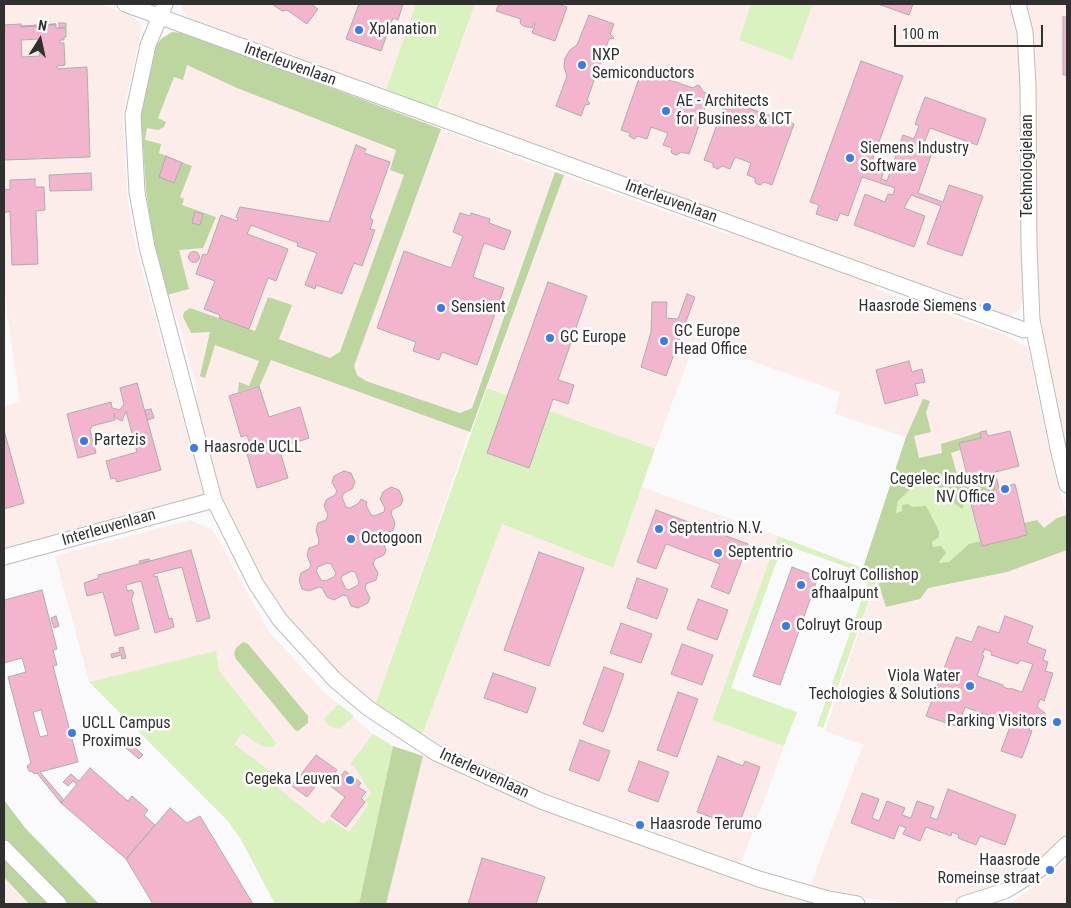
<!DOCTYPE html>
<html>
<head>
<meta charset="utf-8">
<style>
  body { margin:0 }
  #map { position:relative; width:1071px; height:908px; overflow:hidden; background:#fafafc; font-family:"Roboto Condensed",sans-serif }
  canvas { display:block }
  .frame { position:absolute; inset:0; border:5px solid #303031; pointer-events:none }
  .north { position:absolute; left:15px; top:15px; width:50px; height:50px; -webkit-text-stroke:4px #fff; paint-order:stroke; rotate:10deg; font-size:14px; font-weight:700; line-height:20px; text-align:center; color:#303031 }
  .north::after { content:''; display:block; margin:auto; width:18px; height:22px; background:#303031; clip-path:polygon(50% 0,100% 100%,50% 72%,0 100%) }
  .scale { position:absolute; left:894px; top:25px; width:149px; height:22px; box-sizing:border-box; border:2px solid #303031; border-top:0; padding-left:6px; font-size:15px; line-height:18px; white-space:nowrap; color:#303031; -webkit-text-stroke:4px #fff; paint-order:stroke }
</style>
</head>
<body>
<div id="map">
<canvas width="1071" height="908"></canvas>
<div class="frame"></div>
<div class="north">N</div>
<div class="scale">100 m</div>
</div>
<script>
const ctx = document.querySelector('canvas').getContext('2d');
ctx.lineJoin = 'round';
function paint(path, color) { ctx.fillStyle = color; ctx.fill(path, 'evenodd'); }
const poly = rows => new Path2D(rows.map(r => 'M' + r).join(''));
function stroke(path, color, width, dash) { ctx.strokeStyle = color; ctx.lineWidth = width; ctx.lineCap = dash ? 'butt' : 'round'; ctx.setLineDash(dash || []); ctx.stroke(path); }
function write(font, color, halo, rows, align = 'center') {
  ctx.font = font + ' "Roboto Condensed",sans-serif'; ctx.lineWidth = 5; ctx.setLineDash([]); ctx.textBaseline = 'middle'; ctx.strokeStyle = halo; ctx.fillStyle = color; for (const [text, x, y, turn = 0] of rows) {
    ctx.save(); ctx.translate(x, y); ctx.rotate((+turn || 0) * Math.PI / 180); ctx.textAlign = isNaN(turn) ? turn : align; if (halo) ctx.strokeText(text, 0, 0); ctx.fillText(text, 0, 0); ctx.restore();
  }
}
paint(poly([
  [4,4,100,4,131,15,142,25,123,114,127,195,136,248,206,502,4,557,4,406,20,402,4,291],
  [180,4,416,4,386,90,188,18],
  [475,4,751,4,739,40,792,59,813,4,1012,4,1019,35,1021,80,1023,301,1020,310,1010,315,997,314,967,301,882,270,876,289,1006,335,1028,348,1050,454,1067,517,1067,834,1058,847,1037,866,1001,886,950,901,912,903,873,899,810,887,863,745,825,731,877,578,863,568,906,437,835,414,840,392,695,341,655,449,487,388,564,175,730,235,736,219,438,109],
  [1027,4,1067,4,1067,456,1041,319,1036,247,1033,31],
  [172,32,182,33,246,56,432,126,340,376,470,424,462,454,376,703,342,675,309,644,287,618,262,580,222,497,196,403,196,386,180,326,167,295,146,191,141,116,161,39],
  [441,129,555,172,471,408,460,413,366,381,357,375,354,365],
  [641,487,778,536,712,719,784,746,741,863,544,793,473,764,422,735,502,524,613,568],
  [190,520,213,530,269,632,321,689,372,733,393,746,359,904,310,904,89,681,55,556],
  [423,756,433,759,466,777,582,825,756,886,819,904,386,904],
  [1067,859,1067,904,1011,904,1011,902,1048,878],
  [4,877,29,904,4,904]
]), '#fcecea');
paint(poly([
  [416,4,475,4,437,109,386,90],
  [751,4,813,4,792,60,739,40],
  [487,388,655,449,613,568,502,524,422,735,376,703],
  [935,482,961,509,969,496,980,541,969,544,949,563,938,563,932,542,902,511,896,513,898,501,917,483],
  [778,536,863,568,877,578,823,728,817,726,870,576,872,576,783,544,731,688,797,712,784,746,712,720],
  [216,651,219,671,276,743,274,746,266,747,260,745,242,733,234,744,271,772,268,780,323,824,329,819,349,832,369,804,365,801,371,793,356,769,350,764,373,734,393,746,359,904,275,904,240,838,227,820,89,682],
  [339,704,354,716,340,729,330,727,323,719]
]), '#daf1c0');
paint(poly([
  [172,32,182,33,246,56,441,129,354,366,357,375,366,381,460,413,472,408,555,172,564,175,470,432,271,360,260,385,238,392,239,382,249,386,259,361,215,345,205,378,200,376,210,332,191,333,183,317,184,312,190,308,255,331,268,297,292,305,279,339,330,358,340,352,404,175,390,170,396,150,237,88,187,65,183,80,174,77,158,118,166,122,164,127,158,130,147,128,145,140,161,144,159,153,192,166,180,197,184,199,182,205,216,217,203,248,179,250,189,289,167,295,154,244,146,191,141,116,147,79,155,47,161,39],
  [923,399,930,401,926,412,931,432,914,436,919,458,942,453,941,444,980,432,981,438,959,443,960,450,951,453,957,474,966,472,968,479,991,474,995,490,969,496,962,509,938,491,935,482,917,483,898,501,896,513,902,511,902,505,908,504,912,507,926,506,939,531,939,537,932,542,933,547,941,546,946,553,938,563,949,562,969,544,980,541,982,546,1027,535,1024,523,1037,520,1044,528,1057,518,1067,515,1067,550,1007,572,928,588,920,599,886,607,877,578,863,568,906,437],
  [243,642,248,644,308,716,308,723,298,731,295,730,236,659,234,654,236,648],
  [393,746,423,756,386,904,359,904],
  [4,800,26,829,99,904,29,904,4,877]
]), '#bdd6a0');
const building = poly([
  [272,4,311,4,318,9,307,24,287,10,282,11,272,4],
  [359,4,403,4,398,20,393,18,381,51,346,39,359,4],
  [499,4,558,4,567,7,555,41,532,33,535,24,533,24,532,28,523,26,520,23,521,19,496,11,499,4],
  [878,4,913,4,909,15,878,4],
  [589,15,614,24,610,34,614,38,609,39,587,100,590,104,585,105,581,116,556,106,567,76,564,67,565,58,570,50,577,45,589,15],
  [1063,17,1067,17,1067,75,1063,75,1063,17],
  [59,23,66,23,66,27,59,28,59,23],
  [21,24,21,27,56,24,56,28,66,28,66,37,64,37,64,40,60,40,60,43,64,43,65,65,57,66,57,69,87,67,90,157,4,160,4,25,21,24],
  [39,39,40,56,22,57,21,40,39,39],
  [55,24,55,25,21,27,21,26,55,24],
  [861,61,903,76,872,161,886,166,881,179,887,181,903,135,914,139,919,126,915,124,925,97,986,119,977,145,930,128,924,143,934,147,918,193,943,202,949,185,983,196,962,256,927,244,941,206,911,195,904,208,925,216,914,247,854,225,865,194,885,202,888,194,893,195,895,188,862,177,848,216,840,213,837,221,816,214,819,205,810,202,861,61],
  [642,70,651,73,655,70,658,71,661,77,693,88,697,85,700,86,703,92,710,94,689,154,681,152,677,155,673,154,671,152,672,148,663,145,668,133,651,127,647,139,638,136,634,139,629,136,630,133,621,130,642,70],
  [726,100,794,124,772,185,764,182,760,185,757,184,755,182,755,178,747,175,751,163,735,157,730,169,722,166,718,169,713,167,713,163,704,160,726,100],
  [356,145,366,149,364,153,390,162,370,218,373,220,370,229,375,230,362,266,354,263,342,294,316,285,315,289,305,285,317,253,297,246,298,243,251,225,247,234,288,249,276,281,268,278,249,329,219,318,220,315,204,309,215,281,196,274,203,254,207,255,221,215,237,221,238,218,236,217,240,207,329,222,356,145],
  [166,156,182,163,174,183,159,177,166,156],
  [91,173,92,190,50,191,49,175,91,173],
  [35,179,35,187,44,187,45,210,36,211,38,264,12,265,10,211,4,213,4,189,10,190,10,180,35,179],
  [195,212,203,214,200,225,192,223,195,212],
  [460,213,470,216,471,213,490,219,489,223,511,231,504,250,484,243,473,277,504,288,477,365,442,352,439,360,413,351,416,342,377,328,404,251,451,268,463,236,453,232,460,213],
  '188.5 257a5.5 5.5 0 1 1 11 0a5.5 5.5 0 1 1-11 0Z',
  [548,282,587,296,558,380,574,385,568,404,553,399,529,468,487,453,548,282],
  [687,294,695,297,666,376,641,367,651,332,652,302,667,302,666,318,678,319,687,294],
  [909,361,912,372,922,369,925,382,915,384,918,395,885,404,876,370,909,361],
  [137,383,161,470,117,482,115,478,111,479,106,461,137,452,126,411,122,421,114,417,115,413,114,416,115,420,92,426,90,430,96,453,78,458,67,414,111,402,112,408,120,410,124,404,120,388,137,383],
  [259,386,269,417,300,407,309,438,279,448,288,478,257,488,245,447,250,445,247,435,241,437,229,396,259,386],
  [151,409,154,418,147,420,145,410,151,409],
  [4,430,24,503,4,509,4,430],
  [986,431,988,436,1010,431,1019,466,995,472,999,488,1015,484,1027,535,982,546,969,496,995,490,991,474,968,479,959,443,981,438,980,432,986,431],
  [344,471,351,473,355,482,352,489,344,493,342,497,346,507,350,508,359,503,361,499,367,502,366,505,371,515,374,516,384,512,385,508,380,499,383,492,391,487,399,490,403,499,401,505,392,510,391,514,395,523,393,530,383,535,382,539,386,550,384,555,375,559,373,564,378,573,376,580,366,584,365,588,370,598,368,603,358,608,351,606,347,596,343,595,334,600,327,597,322,588,319,587,309,591,302,589,299,580,301,573,309,569,311,565,307,556,309,548,318,545,319,540,316,530,318,523,326,520,328,515,324,506,326,500,335,495,337,491,332,482,334,476,344,471],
  [327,563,331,564,336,573,334,577,325,581,321,580,316,571,318,567,327,563],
  [352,571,355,572,359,582,358,585,349,590,346,589,341,579,342,576,352,571],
  [656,510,748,544,729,594,711,587,720,564,666,544,656,569,637,562,656,510],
  [191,550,210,618,197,622,182,567,154,574,154,577,157,576,169,619,172,618,174,627,155,633,141,581,126,585,127,591,132,590,134,593,132,597,133,597,131,598,139,629,115,636,103,592,87,596,84,583,99,578,98,575,191,550],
  [539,552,584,568,549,666,504,650,539,552],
  [149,559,150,561,140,564,139,561,149,559],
  [792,567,818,577,780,685,753,676,792,567],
  [637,578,668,589,657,619,627,608,637,578],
  [42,590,57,649,53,650,57,665,53,666,78,762,40,772,63,799,61,803,37,773,34,774,33,772,29,771,27,766,31,763,8,677,26,672,22,658,4,663,4,600,42,590],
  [41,710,48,735,40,737,33,712,41,710],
  [698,599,728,610,717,640,687,629,698,599],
  [56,616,59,626,54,628,51,618,56,616],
  [1005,616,1033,626,1027,643,1046,650,1043,660,1048,662,1045,671,1053,673,1044,701,1040,699,1037,707,1045,713,1045,718,1043,721,1039,723,1032,722,1029,730,1032,731,1022,758,1001,751,1011,724,965,707,958,727,926,716,956,637,972,642,978,626,999,633,1005,616],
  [985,649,992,652,991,655,1018,664,1020,660,1033,664,1022,692,1010,688,1009,689,1003,687,1003,685,977,676,984,656,982,655,985,649],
  [621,623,652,634,641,663,610,653,621,623],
  [682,644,713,655,702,685,671,674,682,644],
  [123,647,126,658,122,659,121,655,112,658,111,654,120,652,119,648,123,647],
  [604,667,624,674,603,732,583,724,604,667],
  [493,673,536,688,527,713,484,698,493,673],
  [678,692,698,699,677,757,657,750,678,692],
  [580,740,610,751,599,781,569,770,580,740],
  [130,743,143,755,139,759,126,748,130,743],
  [316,755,337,770,335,772,341,776,345,771,361,783,358,787,366,792,361,798,365,802,346,827,331,816,345,797,321,779,307,797,292,786,316,755],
  [718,756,743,766,745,761,760,767,738,827,697,812,718,756],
  [639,761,669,772,658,802,628,791,639,761],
  [90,768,128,801,132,796,148,810,144,815,155,825,126,859,61,803,77,784,73,781,68,786,63,782,71,774,79,781,90,768],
  [948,789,1016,815,1005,845,980,836,976,845,958,838,959,835,952,832,951,836,926,827,920,841,903,834,906,828,899,825,894,839,851,823,862,793,879,799,872,818,879,821,887,801,905,808,902,815,911,818,917,801,934,807,930,817,937,820,948,789],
  [170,808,187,823,200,816,253,904,153,904,126,859,170,808],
  [482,858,545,877,536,904,468,904,482,858]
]);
paint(building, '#f3b5cd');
stroke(building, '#afadad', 1);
const minor = poly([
  [125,4,966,309,1024,330,1034,328],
  [165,4,148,45,133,115,137,192,147,247,214,500,256,584,280,620,335,680,368,708,436,753,541,801,585,817,759,879,828,899,857,904],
  [1018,4,1025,32,1028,86,1029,246,1032,320,1059,453,1067,485],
  [4,557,214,500],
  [4,848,59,904],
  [964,904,1005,891,1042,868,1067,844]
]);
stroke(minor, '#bcbcbe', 17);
stroke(minor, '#fff', 15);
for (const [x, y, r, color] of [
  [359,30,5,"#397be9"],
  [582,65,5,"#397be9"],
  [666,111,5,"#397be9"],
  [850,158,5,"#397be9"],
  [987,307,5,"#397be9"],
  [441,308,5,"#397be9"],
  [550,338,5,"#397be9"],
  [664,341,5,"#397be9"],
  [84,441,5,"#397be9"],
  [194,448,5,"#397be9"],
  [1005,489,5,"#397be9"],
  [659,529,5,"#397be9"],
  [351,539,5,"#397be9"],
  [718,553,5,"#397be9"],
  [801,585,5,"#397be9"],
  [786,626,5,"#397be9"],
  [970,686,5,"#397be9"],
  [1057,722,5,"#397be9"],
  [72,733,5,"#397be9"],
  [350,780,5,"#397be9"],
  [640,825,5,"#397be9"],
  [1050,870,5,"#397be9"]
]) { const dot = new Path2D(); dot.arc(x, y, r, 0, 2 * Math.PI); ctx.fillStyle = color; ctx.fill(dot); stroke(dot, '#fff', 2); }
write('16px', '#303031', '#fff', [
  ["Xplanation",369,30],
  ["NXP",592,56],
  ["Semiconductors",592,74],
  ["AE - Architects",676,102],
  ["for Business & ICT",676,120],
  ["Siemens Industry",860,149],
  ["Software",860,167],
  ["Haasrode Siemens",977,307,"right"],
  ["Sensient",451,308],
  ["GC Europe",674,332],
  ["Head Office",674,350],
  ["GC Europe",560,338],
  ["Partezis",94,441],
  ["Haasrode UCLL",204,448],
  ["Cegelec Industry",995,480,"right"],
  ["NV Office",995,498,"right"],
  ["Septentrio N.V.",669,529],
  ["Octogoon",361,539],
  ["Septentrio",728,553],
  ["Colruyt Collishop",811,576],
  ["afhaalpunt",811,594],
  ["Colruyt Group",796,626],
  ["Viola Water",960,677,"right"],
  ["Techologies & Solutions",960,695,"right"],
  ["Parking Visitors",1047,722,"right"],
  ["UCLL Campus",82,724],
  ["Proximus",82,742],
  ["Cegeka Leuven",340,780,"right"],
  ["Haasrode Terumo",650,825],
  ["Haasrode",1040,861,"right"],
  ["Romeinse straat",1040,879,"right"]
], 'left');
write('16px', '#303031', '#fff', [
  ["Interleuvenlaan",290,65,20],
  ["Technologielaan",1028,166,-90],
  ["Interleuvenlaan",671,202,20],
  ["Interleuvenlaan",109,528,-16],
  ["Interleuvenlaan",484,774,25]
]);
</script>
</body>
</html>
